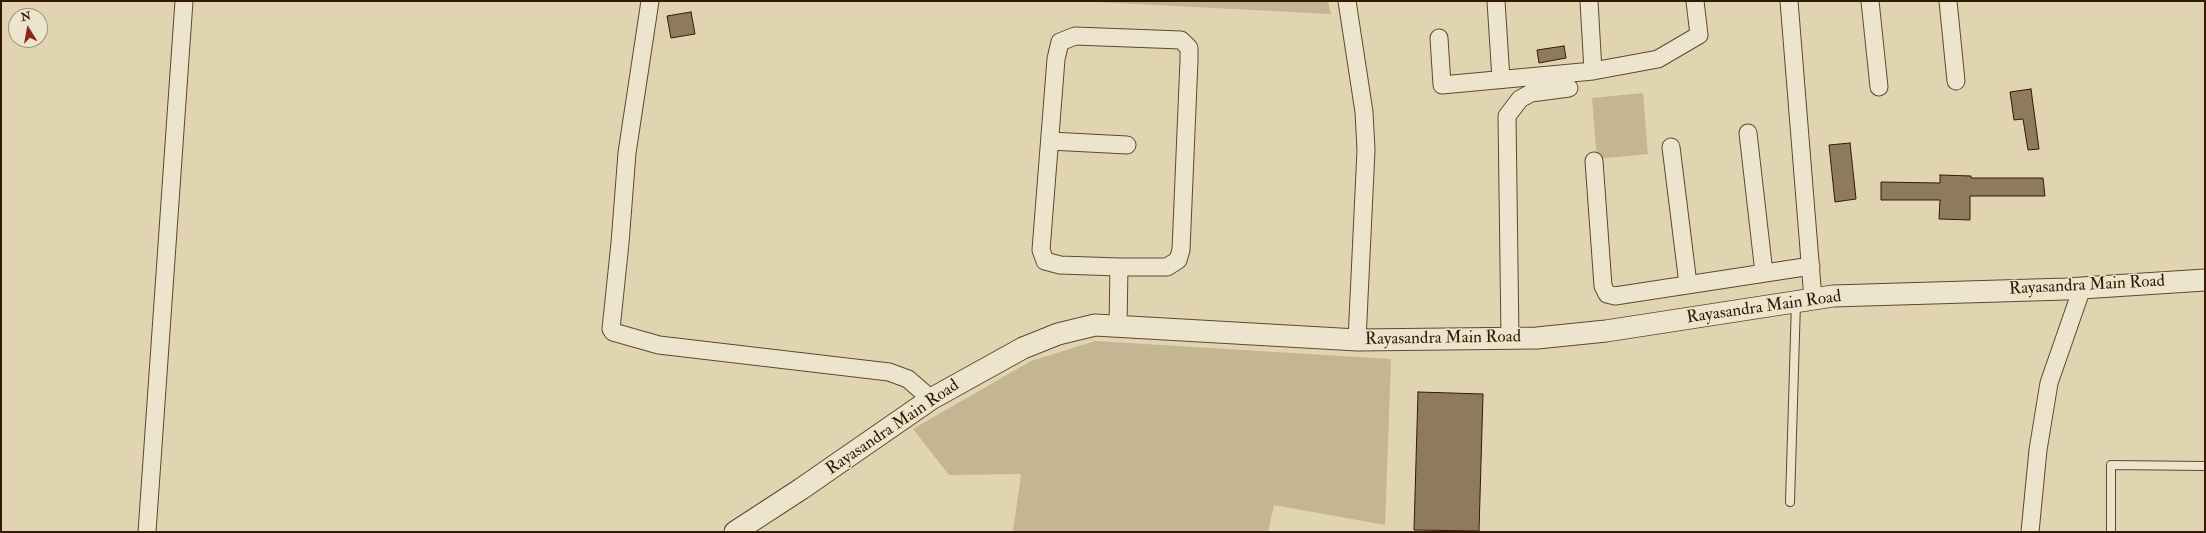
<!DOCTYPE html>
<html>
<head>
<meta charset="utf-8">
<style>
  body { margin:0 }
  #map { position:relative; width:2206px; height:533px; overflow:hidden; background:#e1d5b1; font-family:"IM FELL Double Pica",serif }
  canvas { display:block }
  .frame { position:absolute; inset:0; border:2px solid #341903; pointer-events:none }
  .north { position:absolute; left:8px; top:8px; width:40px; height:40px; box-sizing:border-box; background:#ece4cc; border:1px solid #a2937c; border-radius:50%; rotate:349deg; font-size:11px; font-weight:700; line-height:16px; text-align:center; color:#341903 }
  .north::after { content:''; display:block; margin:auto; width:14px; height:18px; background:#8f2418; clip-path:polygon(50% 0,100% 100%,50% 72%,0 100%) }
</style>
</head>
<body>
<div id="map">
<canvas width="2206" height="533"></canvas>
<div class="frame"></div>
<div class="north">N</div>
</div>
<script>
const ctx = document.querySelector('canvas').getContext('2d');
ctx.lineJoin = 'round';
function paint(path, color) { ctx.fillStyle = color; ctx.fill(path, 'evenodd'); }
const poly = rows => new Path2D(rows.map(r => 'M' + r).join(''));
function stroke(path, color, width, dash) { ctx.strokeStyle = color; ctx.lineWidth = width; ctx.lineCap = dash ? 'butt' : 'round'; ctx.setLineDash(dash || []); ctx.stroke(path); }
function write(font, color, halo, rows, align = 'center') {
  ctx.font = font + ' "IM FELL Double Pica",serif'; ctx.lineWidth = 3; ctx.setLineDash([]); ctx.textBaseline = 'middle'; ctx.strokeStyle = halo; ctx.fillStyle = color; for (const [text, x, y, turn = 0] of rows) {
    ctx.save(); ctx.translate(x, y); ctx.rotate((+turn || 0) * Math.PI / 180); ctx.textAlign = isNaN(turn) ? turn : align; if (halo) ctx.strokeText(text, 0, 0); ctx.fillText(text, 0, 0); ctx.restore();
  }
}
paint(poly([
  [1076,1,1328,1,1331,14],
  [1643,93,1648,154,1597,159,1592,98],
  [1095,341,1391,359,1385,525,1274,505,1268,532,1013,532,1021,474,949,475,913,429,1031,361]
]), '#c4b593');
const building = poly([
  [691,12,695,34,671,38,667,16,691,12],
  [1564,46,1566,58,1539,63,1537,50,1564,46],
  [2031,89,2039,149,2028,150,2023,119,2014,120,2010,92,2031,89],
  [1850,143,1856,199,1835,202,1829,145,1850,143],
  [1940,175,1971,176,1971,178,2043,178,2045,196,1970,196,1970,220,1939,219,1940,200,1881,200,1881,182,1940,183,1940,175],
  [1418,392,1483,394,1479,531,1414,530,1418,392]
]);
paint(building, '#8e7b5d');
stroke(building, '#341903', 1);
const service = poly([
  [1790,502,1796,302],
  [2111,532,2111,465,2205,466]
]);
const minor = poly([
  [650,1,627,153,620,243,611,329,613,332,659,345,889,372,908,379,931,399],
  [1347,1,1364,112,1366,150,1357,340],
  [1496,1,1501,79],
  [1589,1,1593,71],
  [1789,1,1813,299],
  [1870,1,1879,87],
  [1948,1,1956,81],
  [1439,38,1442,85,1593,71,1658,59,1699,35,1695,1],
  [1748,133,1764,273],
  [1050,141,1127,145],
  [1671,147,1688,284],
  [1594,161,1603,286,1607,294,1615,296,1811,266],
  [1118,327,1119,267,1060,265,1045,261,1041,250,1056,59,1060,42,1075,36,1181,40,1189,48,1189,60,1181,250,1178,260,1167,267,1119,267],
  [1510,339,1507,116,1520,99,1531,93,1569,88],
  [147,532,184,1],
  [2030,532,2038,450,2049,383,2082,288]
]);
const tertiary = poly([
  [735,532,801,489,931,399,1023,348,1058,334,1095,325,1357,340,1537,338,1606,331,1833,296,2066,289,2205,280]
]);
stroke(service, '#5f482e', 10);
stroke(minor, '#5f482e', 19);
stroke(tertiary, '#5f482e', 23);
stroke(service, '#ece4cc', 8);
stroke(minor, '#ece4cc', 17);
stroke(tertiary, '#ece4cc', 21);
write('17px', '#341903', '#ece4cc', [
  ["Rayasandra Main Road",2087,286,-3],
  ["Rayasandra Main Road",1764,308,-8],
  ["Rayasandra Main Road",1443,339,-1],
  ["Rayasandra Main Road",893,428,-34]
]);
</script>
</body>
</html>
